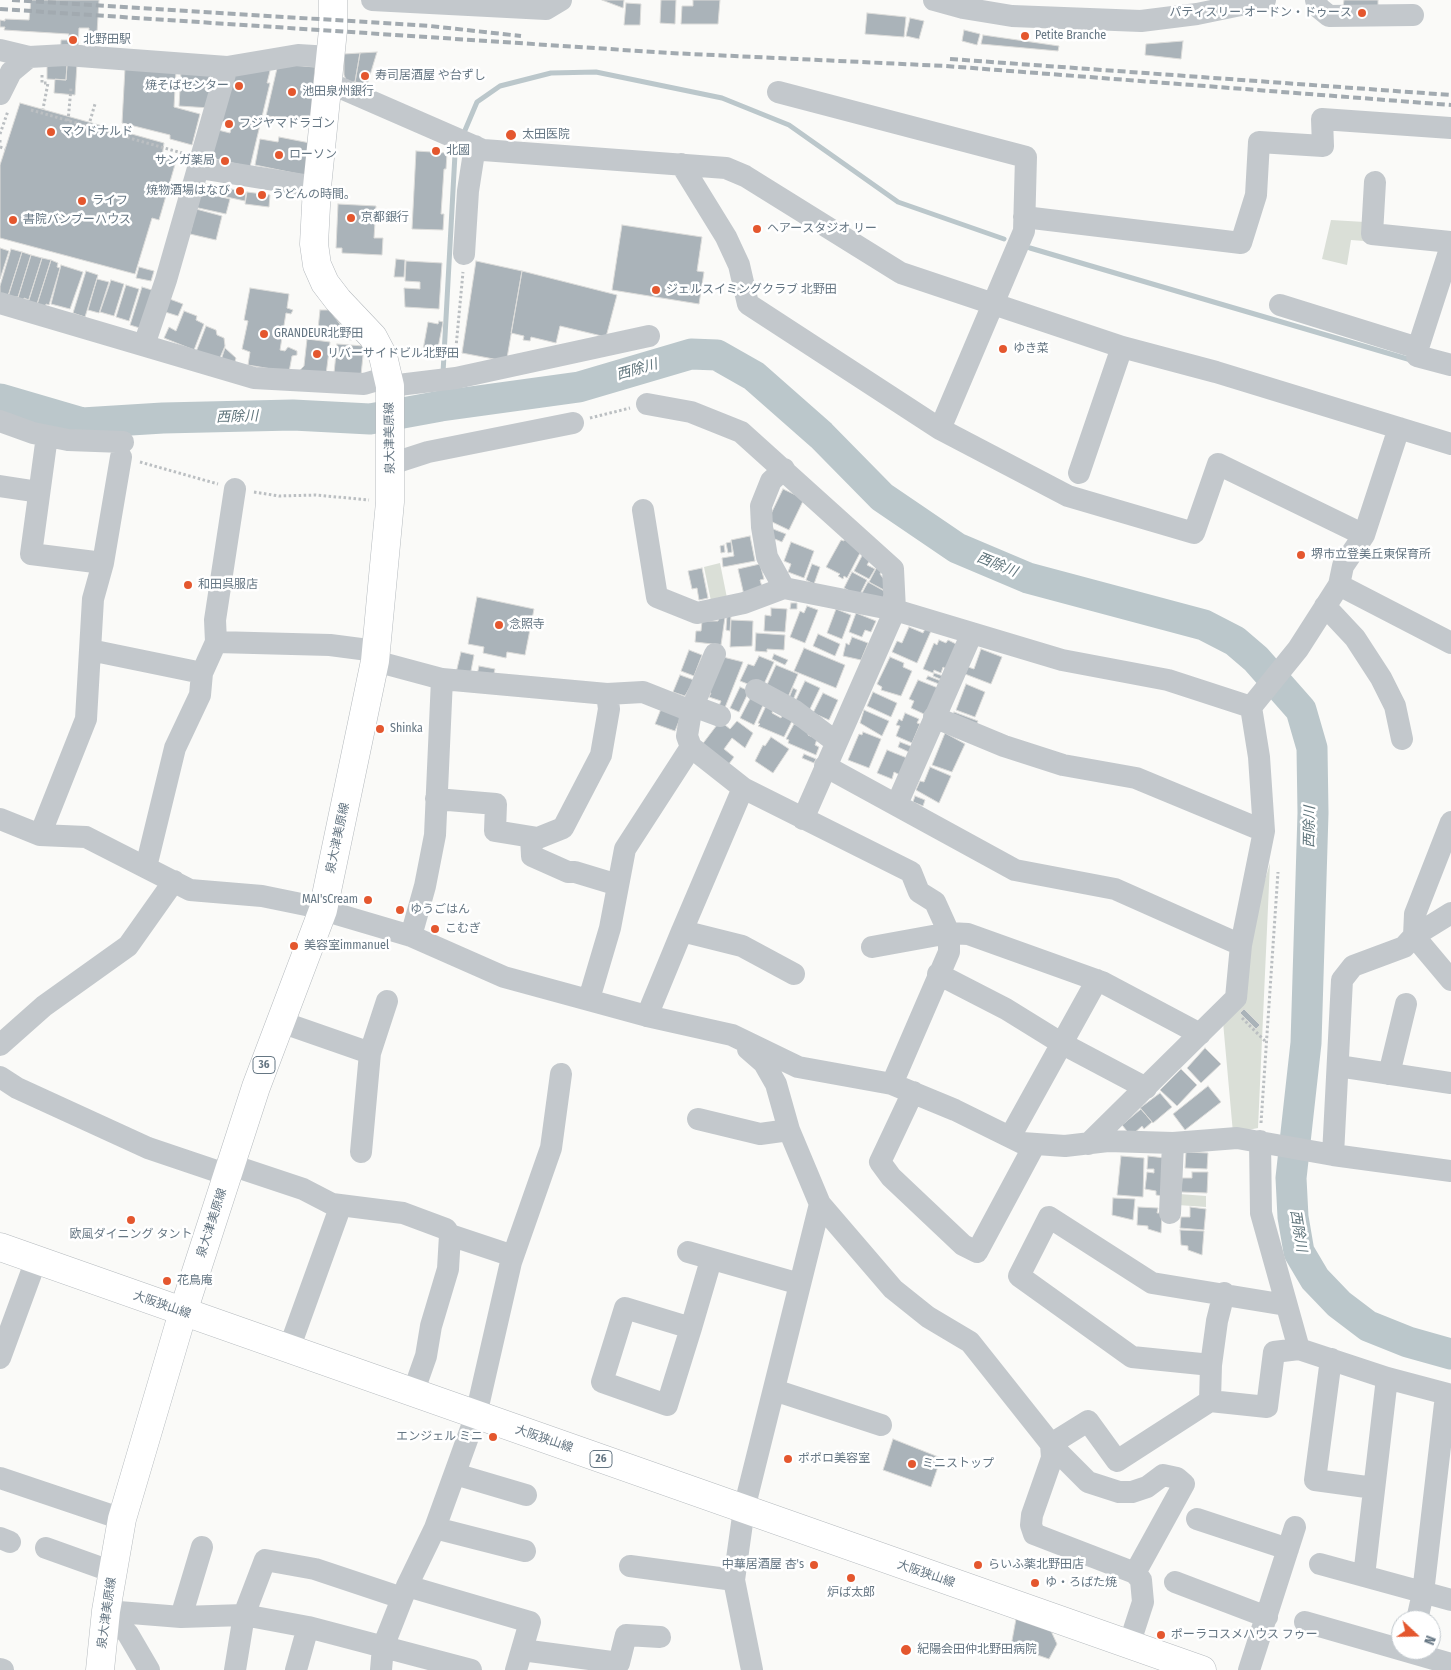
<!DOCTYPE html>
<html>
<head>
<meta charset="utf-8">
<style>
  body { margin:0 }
  #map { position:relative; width:1451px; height:1670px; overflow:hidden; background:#fafaf8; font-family:"Fira Sans Condensed",sans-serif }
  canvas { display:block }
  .north { position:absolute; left:1391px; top:1610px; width:50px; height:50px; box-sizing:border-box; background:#fff; border:1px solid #c1c8cd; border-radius:50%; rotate:111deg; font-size:14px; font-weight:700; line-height:20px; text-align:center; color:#657683 }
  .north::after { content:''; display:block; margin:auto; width:18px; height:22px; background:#e4572e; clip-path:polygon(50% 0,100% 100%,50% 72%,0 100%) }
</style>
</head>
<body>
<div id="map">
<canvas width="1451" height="1670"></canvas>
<div class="north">N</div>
</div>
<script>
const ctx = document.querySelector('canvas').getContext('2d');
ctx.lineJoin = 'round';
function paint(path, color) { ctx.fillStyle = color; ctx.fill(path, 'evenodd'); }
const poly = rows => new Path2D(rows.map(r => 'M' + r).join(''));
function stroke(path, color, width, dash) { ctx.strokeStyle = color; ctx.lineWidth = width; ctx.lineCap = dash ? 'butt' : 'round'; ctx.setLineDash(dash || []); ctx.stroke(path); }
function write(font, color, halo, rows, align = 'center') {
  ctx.font = font + ' "Fira Sans Condensed","Noto Sans JP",sans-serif'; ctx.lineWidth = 5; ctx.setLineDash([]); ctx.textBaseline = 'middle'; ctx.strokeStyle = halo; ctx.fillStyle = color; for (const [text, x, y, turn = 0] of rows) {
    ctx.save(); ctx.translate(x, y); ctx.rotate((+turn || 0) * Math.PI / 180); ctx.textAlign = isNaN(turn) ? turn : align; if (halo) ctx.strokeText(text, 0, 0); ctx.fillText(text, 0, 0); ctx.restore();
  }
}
paint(poly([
  [1331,220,1365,222,1364,241,1351,240,1347,265,1322,259],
  [720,563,727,598,711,601,704,567],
  [1270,863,1258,1128,1233,1133,1223,1022],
  [1179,1194,1206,1196,1206,1207,1178,1205]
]), '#dadfd7');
stroke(poly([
  [463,135,477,102,500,86,551,73,596,72,722,98,789,125,898,202,1004,239],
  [1030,248,1411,360],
  [443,373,455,154,459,145],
  [441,406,442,384]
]), '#bbc7cb', 5);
stroke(poly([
  [0,399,82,423,163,418,293,415,370,419,441,406,579,387,691,354,717,355,754,376,821,435,882,497,957,548,1028,578,1204,625,1235,641,1256,659,1301,710,1312,748,1313,813,1306,1043,1291,1178,1293,1217,1299,1252,1315,1279,1339,1304,1368,1326,1408,1342,1451,1354]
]), '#bbc7cb', 31);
const building = poly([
  [31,0,99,0,97,33,89,33,89,28,79,28,78,48,68,48,66,80,47,79,47,63,60,63,61,40,68,40,69,34,4,30,5,27,0,27,0,20,5,21,5,19,29,20,31,0],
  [602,0,624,0,623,8,602,0],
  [661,0,676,0,675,24,660,23,661,0],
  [693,0,720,0,718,24,681,24,682,6,693,6,693,0],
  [1378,0,1378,7,1343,7,1344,0,1378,0],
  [626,3,641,4,640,25,624,25,626,3],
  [867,13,906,17,904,37,865,34,867,13],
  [910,18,924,21,919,39,906,36,910,18],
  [964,30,980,34,977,45,962,41,964,30],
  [983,35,1059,46,1058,51,981,44,983,35],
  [1183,41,1181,59,1145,55,1146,44,1183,41],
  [68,48,78,48,75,95,54,93,55,79,66,80,68,48],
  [377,52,367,85,355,82,360,53,377,52],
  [360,53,355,82,347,82,344,75,344,54,360,53],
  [278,64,315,67,311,120,266,116,278,64],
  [125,68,176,71,174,107,200,114,192,145,170,139,170,135,122,123,125,68],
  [266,69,270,71,267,83,270,83,250,167,211,158,218,130,230,133,232,124,221,121,234,74,266,69],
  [181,71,212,73,210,108,179,106,181,71],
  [20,103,164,143,162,157,176,161,159,220,152,218,135,274,0,238,0,165,20,103],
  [279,137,310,143,308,176,255,165,260,139,278,142,279,137],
  [416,151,447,153,446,169,444,169,441,214,444,214,443,230,412,229,416,151],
  [201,183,246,192,245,201,199,191,201,183],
  [197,191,230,199,226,214,194,207,197,191],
  [247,192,270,195,269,207,245,204,247,192],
  [338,204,376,206,374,238,383,238,382,255,342,253,342,248,336,248,338,204],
  [196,209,222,216,216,240,190,234,196,209],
  [622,225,702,237,697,271,704,272,699,304,612,290,622,225],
  [0,248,9,251,0,279,0,248],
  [11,249,22,252,7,299,0,296,0,286,11,249],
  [22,252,31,255,18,297,8,297,22,252],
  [31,255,42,258,29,300,24,298,22,303,17,301,31,255],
  [42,258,51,260,36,308,27,305,42,258],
  [396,259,405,260,404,277,394,277,396,259],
  [51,260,58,263,57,267,60,268,49,305,46,304,45,310,36,307,51,260],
  [406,261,442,263,439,309,405,307,404,288,420,289,420,282,405,281,406,261],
  [476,261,522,271,507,358,499,360,462,353,476,261],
  [61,265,83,272,70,309,51,304,61,265],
  [139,267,154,271,151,281,136,278,139,267],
  [86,271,98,275,85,317,73,313,86,271],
  [522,271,617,295,606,337,560,326,556,343,531,337,530,341,523,340,524,336,511,333,522,271],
  [97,279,109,282,99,313,88,310,97,279],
  [111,280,124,284,114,316,100,312,111,280],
  [126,285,139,289,129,321,116,317,126,285],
  [142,287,155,291,143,329,130,325,142,287],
  [250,288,289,294,287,308,293,310,291,314,286,313,280,350,285,351,288,347,297,351,297,355,292,356,289,372,248,365,250,352,242,349,248,321,244,320,250,288],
  [167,298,183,304,178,316,162,311,167,298],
  [320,310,329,310,340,324,353,333,352,340,332,338,332,332,318,329,320,310],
  [184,311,197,316,196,320,204,324,194,350,164,338,169,327,176,331,184,311],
  [439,321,443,322,437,353,423,350,428,322,438,324,439,321],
  [206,326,216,330,217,335,224,338,225,346,219,360,196,352,206,326],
  [307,339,330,342,326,375,300,370,304,366,307,339],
  [337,344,364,346,361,375,334,373,337,344],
  [225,348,236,358,234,365,221,360,225,348],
  [783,489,804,499,789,530,768,520,783,489],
  [773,529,786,534,782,542,770,537,773,529],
  [750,536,755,561,723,567,722,558,734,556,731,540,750,536],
  [845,537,861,551,847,578,844,576,843,579,838,576,840,574,826,567,841,540,844,541,845,537],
  [731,542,732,552,728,553,726,543,731,542],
  [791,542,814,551,804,578,788,572,791,564,784,561,791,542],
  [724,545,725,552,721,553,720,546,724,545],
  [863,554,871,558,867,565,875,569,869,579,854,571,863,554],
  [760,564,764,579,760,580,763,590,744,595,738,569,760,564],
  [812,564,820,567,814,584,806,580,812,564],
  [877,567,882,570,880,574,886,582,884,590,869,582,877,567],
  [702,568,708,598,699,600,697,588,692,589,688,571,702,568],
  [852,572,867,580,859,596,844,588,852,572],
  [868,582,886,592,882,599,861,595,868,582],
  [477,597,534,609,525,655,507,652,506,658,483,653,484,647,468,644,477,597],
  [791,603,797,603,797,609,790,609,791,603],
  [807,606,818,610,805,643,790,637,800,611,804,613,807,606],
  [771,608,787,609,785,632,764,631,765,615,771,616,771,608],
  [836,609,851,615,842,639,827,633,836,609],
  [856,613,876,621,871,632,865,630,862,637,849,632,856,613],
  [727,615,731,615,730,631,726,630,727,615],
  [719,617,725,617,721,645,695,642,696,631,701,631,702,621,718,621,719,617],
  [731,620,753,621,752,646,730,647,731,620],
  [909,627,923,633,925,629,931,631,917,663,892,652,897,641,902,643,909,627],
  [756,633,785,635,784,650,767,649,767,652,755,651,756,633],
  [818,634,840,644,835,656,813,646,818,634],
  [852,637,868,643,861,660,843,656,846,643,849,645,852,637],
  [939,640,946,643,948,640,958,645,948,670,943,667,941,673,934,670,933,673,923,669,934,643,937,645,939,640],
  [804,648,845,665,836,688,794,671,804,648],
  [981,649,1002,657,991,684,965,674,968,667,974,669,981,649],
  [689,650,702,655,694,676,681,671,689,650],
  [461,652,474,655,470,676,456,673,461,652],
  [774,654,788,660,785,665,772,659,774,654],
  [759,656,774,662,764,684,753,686,740,681,748,664,754,666,759,656],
  [723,657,743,662,724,710,718,708,721,701,709,697,711,693,709,692,723,657],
  [890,657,904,663,903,667,912,671,901,696,881,690,882,687,877,684,890,657],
  [776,665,798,674,788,697,766,687,776,665],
  [479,666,495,669,492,682,476,679,479,666],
  [934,673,946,677,945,681,933,676,934,673],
  [680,675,694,680,685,696,673,692,680,675],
  [928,676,941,681,939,684,926,679,928,676],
  [918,680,938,688,926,715,911,708,914,701,909,699,918,680],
  [805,681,820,688,809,711,795,702,805,681],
  [966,684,985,692,975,717,956,710,966,684],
  [740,687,749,691,739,712,730,708,740,687],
  [793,688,797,690,793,700,789,698,793,688],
  [873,692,897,703,891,717,867,706,873,692],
  [823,693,838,700,829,720,813,713,823,693],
  [751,697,764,703,754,725,740,718,751,697],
  [766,706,773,709,772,713,781,718,783,714,793,719,784,737,758,726,760,724,758,723,766,706],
  [661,709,681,716,675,731,655,724,661,709],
  [864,710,889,721,882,736,860,723,864,710],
  [954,712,978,721,975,727,952,718,954,712],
  [905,713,919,719,917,723,920,724,912,743,896,736,900,726,896,725,899,719,902,721,905,713],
  [720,721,730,729,737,721,753,733,745,748,732,738,724,749,734,757,726,768,701,746,720,721],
  [794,724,809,731,808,735,817,739,815,745,819,747,816,755,788,743,789,740,786,739,794,724],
  [863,732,881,739,869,768,848,760,859,734,862,735,863,732],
  [945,733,965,744,952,772,932,765,945,733],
  [771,737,789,749,773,773,755,761,763,745,765,746,771,737],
  [900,742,913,747,911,753,898,747,900,742],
  [887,750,907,758,900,775,894,772,892,779,877,773,887,750],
  [804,754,816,759,814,763,802,758,804,754],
  [930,767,951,776,939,803,916,790,920,781,924,782,930,767],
  [915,796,925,800,923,806,913,802,915,796],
  [1244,1009,1260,1025,1256,1029,1240,1013,1244,1009],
  [1205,1048,1221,1064,1201,1083,1187,1068,1205,1048],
  [1181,1069,1197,1085,1177,1106,1160,1090,1181,1069],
  [1208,1086,1221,1102,1185,1130,1173,1114,1208,1086],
  [1160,1093,1172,1107,1153,1123,1140,1108,1160,1093],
  [1141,1109,1152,1122,1144,1129,1142,1126,1131,1136,1122,1125,1141,1109],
  [1186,1152,1208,1153,1207,1169,1185,1168,1186,1152],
  [1121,1156,1144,1158,1143,1197,1117,1195,1121,1156],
  [1148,1156,1165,1158,1163,1196,1156,1195,1156,1191,1145,1189,1147,1172,1154,1173,1154,1169,1147,1169,1148,1156],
  [1192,1172,1208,1172,1207,1193,1181,1192,1182,1178,1192,1178,1192,1172],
  [1113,1198,1135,1199,1133,1220,1112,1215,1113,1198],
  [1138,1207,1158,1208,1157,1213,1162,1213,1161,1233,1148,1229,1148,1226,1137,1225,1138,1207],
  [1190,1207,1206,1209,1204,1230,1180,1228,1181,1217,1190,1217,1190,1207],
  [1180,1230,1204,1231,1202,1255,1188,1250,1188,1246,1181,1245,1180,1230],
  [893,1439,941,1458,931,1487,883,1470,893,1439],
  [1016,1619,1051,1631,1057,1644,1049,1659,1011,1646,1016,1619]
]);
paint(building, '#aab3b9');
stroke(building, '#dcdcda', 1);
const major = poly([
  [0,1247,1202,1670],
  [100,1670,106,1611,122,1519,183,1312,256,1087,323,910,375,661,390,502,390,386,383,356,373,337,338,300,325,283,317,265,314,244,317,187,333,30,333,0]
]);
stroke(major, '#b5babe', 29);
stroke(poly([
  [42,75,42,83,48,83,43,109],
  [31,110,182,153],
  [68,121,71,88],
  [90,121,95,104],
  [0,134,8,111],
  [0,140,0,145],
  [0,147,5,149],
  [455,358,463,272],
  [590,418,630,408],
  [140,462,218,484],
  [254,492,279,496,316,495,369,500],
  [1242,1018,1266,1042],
  [1261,1123,1278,872]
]), '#bbbfc2', 3, [2.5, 2.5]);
stroke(poly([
  [372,0,546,9,561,0],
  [934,0,963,8,1012,16,1141,21,1197,14,1265,0],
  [1316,0,1318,7,1329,16,1413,15],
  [0,50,29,57,66,55,227,67,298,55,330,57],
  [327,82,483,150,726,168,745,176,901,273,1122,347,1216,372,1451,444],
  [778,92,1026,157,1024,231,940,429],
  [0,94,11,72,29,57],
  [681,164,726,237,739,265,748,304,940,429,1068,496,1194,533,1218,464,1364,535,1399,428],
  [199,168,317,187],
  [1375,182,1372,234,1451,242],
  [1024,217,1241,243,1256,195,1259,142,1323,146,1322,119,1451,128],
  [1451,246,1418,348,1417,356,1451,365],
  [464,254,468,191,475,146],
  [0,303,254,378,364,384,388,377],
  [1280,305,1418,348],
  [144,345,166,280,227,67],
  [390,386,456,378,649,336],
  [647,404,691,412,741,432,893,569,895,610,1062,660,1168,680,1251,707,1259,757,1264,831,1241,945,1236,998,1088,1144],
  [0,421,33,433,68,440,123,442],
  [47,436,31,554,103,563],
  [391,464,428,452,573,423],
  [784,469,771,481,761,506,762,527,767,557,784,588],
  [1079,473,1122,347],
  [0,486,39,492],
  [643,510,657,597,697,613,744,603,784,588,895,610,803,819],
  [1339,585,1343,566,1364,535],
  [1325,606,1355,638,1381,678,1395,706,1402,739],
  [216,642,330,645,376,651],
  [90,650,202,673,216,642,215,620,235,489],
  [375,661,442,679,607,694,643,692,691,711,687,736,691,747,743,788,911,872,919,892,935,902,949,933,949,952,892,1084],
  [756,690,795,711,836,742],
  [693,706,720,716],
  [1251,707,1298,649,1339,585,1451,643],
  [691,711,715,654],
  [934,717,1004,746,1063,765,1136,778,1264,831],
  [825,766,1015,870,1115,889,1241,945],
  [436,799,496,804,495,831,538,838,563,828,601,755,609,709,607,694],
  [897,804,972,633],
  [0,819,40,835,86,837,190,890,262,896,306,905,411,936,504,977,647,1016,732,1035,798,1067,892,1084,955,1110,1022,1143,1065,1146,1108,1141,1173,1143,1237,1138,1333,1155,1451,1171],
  [1451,822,1415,914,1414,936,1451,980],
  [40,835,86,719,93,599,103,563,121,457],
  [531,837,532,856,568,872,575,872,618,885],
  [146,867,175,748,200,695,202,673],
  [682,931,743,788],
  [411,936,425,886,435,835,442,679],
  [872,947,949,933,968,934,1102,982,1200,1034],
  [938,974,1006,1009,1061,1043,1146,1088],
  [589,999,610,928,625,849,691,747],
  [647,1016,682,931,742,946,794,974],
  [281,1022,370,1053],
  [0,1045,44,1006,128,946,174,881],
  [748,1049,764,1063,776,1084,789,1130,820,1204,744,1509,734,1580,752,1670],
  [1338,1066,1451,1083],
  [1389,1074,1406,1004],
  [0,1077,17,1088,148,1148,228,1175],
  [913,1092,880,1162,891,1177,963,1245,977,1252,1035,1144],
  [698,1119,760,1134,789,1130],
  [1010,1137,1097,980],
  [1260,1141,1261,1213,1299,1349],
  [361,1152,370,1053,387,1001],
  [1333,1155,1342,980,1353,966,1404,947,1414,936,1451,913],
  [231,1165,303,1189,332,1204,403,1213,446,1229,450,1235,513,1256],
  [820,1204,893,1289,928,1317,970,1342,1051,1444,1088,1421,1117,1461,1210,1401,1267,1407,1274,1352,1299,1349,1387,1378,1451,1395],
  [1170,1213,1173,1143],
  [688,1252,800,1284],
  [691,1328,625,1308,602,1382,667,1405,691,1328,711,1260],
  [289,1349,341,1205],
  [0,1358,36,1260],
  [1331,1359,1315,1480,1374,1488],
  [1211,1365,1132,1357,1019,1276,1049,1217,1152,1283,1286,1305],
  [774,1390,881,1425],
  [413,1393,426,1356,431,1326,448,1269,450,1235],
  [1210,1401,1211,1365,1217,1321,1224,1293],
  [1051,1444,1052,1458,1032,1515,1031,1525,1034,1534,1135,1573],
  [1052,1458,1059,1453,1088,1482,1119,1492,1132,1492,1147,1487,1163,1475,1177,1478,1184,1484,1135,1573,1141,1580,1143,1602,1129,1645],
  [455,1474,526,1495],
  [0,1478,122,1519],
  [1197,1519,1288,1549],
  [435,1528,525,1551],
  [0,1538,10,1542],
  [46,1548,113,1572],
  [1320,1564,1451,1600],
  [630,1566,734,1580],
  [1364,1576,1387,1378],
  [1175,1582,1267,1617],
  [407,1586,530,1622,516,1670],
  [106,1611,181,1617,244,1615,308,1627,471,1670],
  [106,1611,128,1634,149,1670],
  [181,1617,202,1547],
  [1417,1620,1423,1593,1446,1395],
  [1305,1622,1451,1664],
  [522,1650,619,1663,626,1635,660,1637],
  [0,1669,3,1670],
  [235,1670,244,1615,265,1560,315,1569,402,1598],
  [296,1670,308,1627],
  [381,1670,383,1647,407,1586,435,1528,476,1415,511,1262,551,1148,561,1074],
  [1249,1670,1295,1527]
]), '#c3c8cc', 22);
stroke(major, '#fff', 28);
stroke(poly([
  [12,0,430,26,521,36],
  [0,9,670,53,946,66,1451,105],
  [950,59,1451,95]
]), '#a2aab0', 4, [8, 4]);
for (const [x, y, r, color] of [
  [1362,13,5,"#e4572e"],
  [1025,36,5,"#e4572e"],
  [73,40,5,"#e4572e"],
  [365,76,5,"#e4572e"],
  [239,86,5,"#e4572e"],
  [292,92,5,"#e4572e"],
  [229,124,5,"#e4572e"],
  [51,132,5,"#e4572e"],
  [511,135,6,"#e4572e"],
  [436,151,5,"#e4572e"],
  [279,155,5,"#e4572e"],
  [225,161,5,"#e4572e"],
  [240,191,5,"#e4572e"],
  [262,195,5,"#e4572e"],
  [82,201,5,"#e4572e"],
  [351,218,5,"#e4572e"],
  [13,220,5,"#e4572e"],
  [757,229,5,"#e4572e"],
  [656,290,5,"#e4572e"],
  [264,334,5,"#e4572e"],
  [1003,349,5,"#e4572e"],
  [317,354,5,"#e4572e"],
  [1301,555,5,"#e4572e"],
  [188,585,5,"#e4572e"],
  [499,625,5,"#e4572e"],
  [380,729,5,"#e4572e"],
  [368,900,5,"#e4572e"],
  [400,910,5,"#e4572e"],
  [435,929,5,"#e4572e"],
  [294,946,5,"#e4572e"],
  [131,1220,5,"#e4572e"],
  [167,1281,5,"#e4572e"],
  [493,1437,5,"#e4572e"],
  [788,1459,5,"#e4572e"],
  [912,1464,5,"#e4572e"],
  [814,1565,5,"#e4572e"],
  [978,1565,5,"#e4572e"],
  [851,1578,5,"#e4572e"],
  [1035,1583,5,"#e4572e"],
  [1161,1635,5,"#e4572e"],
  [906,1650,6,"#e4572e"]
]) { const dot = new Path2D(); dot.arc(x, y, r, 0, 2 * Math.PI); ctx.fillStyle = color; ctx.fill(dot); stroke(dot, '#fff', 2); }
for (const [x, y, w] of [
  [264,1065,22],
  [601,1459,22]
]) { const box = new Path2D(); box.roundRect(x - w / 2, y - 8.5, w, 17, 4); ctx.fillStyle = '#fff'; ctx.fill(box); stroke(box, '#657683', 1); }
write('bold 11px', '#657683', null, [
  ["36",264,1065],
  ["26",601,1459]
]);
write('12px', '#657683', '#fff', [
  ["パティスリー オードン・ドゥース",1352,13,"right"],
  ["Petite Branche",1035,36],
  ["北野田駅",83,40],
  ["寿司居酒屋 や台ずし",375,76],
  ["焼そばセンター",229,86,"right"],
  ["池田泉州銀行",302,92],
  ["フジヤマドラゴン",239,124],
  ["マクドナルド",61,132],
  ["太田医院",522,135],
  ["北國",446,151],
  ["ローソン",289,155],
  ["サンガ薬局",215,161,"right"],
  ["焼物酒場はなび",230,191,"right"],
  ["うどんの時間。",272,195],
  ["ライフ",92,201],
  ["京都銀行",361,218],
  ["書院バンブーハウス",23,220],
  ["ヘアースタジオ リー",767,229],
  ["ジェルスイミングクラブ 北野田",666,290],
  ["GRANDEUR北野田",274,334],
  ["ゆき菜",1013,349],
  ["リバーサイドビル北野田",327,354],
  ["堺市立登美丘東保育所",1311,555],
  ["和田呉服店",198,585],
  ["念照寺",509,625],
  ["Shinka",390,729],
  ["MAI'sCream",358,900,"right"],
  ["ゆうごはん",410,910],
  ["こむぎ",445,929],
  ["美容室immanuel",304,946],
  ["欧風ダイニング タント",131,1235,"center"],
  ["花鳥庵",177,1281],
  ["エンジェル ミニ",483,1437,"right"],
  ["ポポロ美容室",798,1459],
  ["ミニストップ",922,1464],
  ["中華居酒屋 杏's",804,1565,"right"],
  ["らいふ薬北野田店",988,1565],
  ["ゆ・ろばた焼",1045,1583],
  ["炉ば太郎",851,1593,"center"],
  ["ポーラコスメハウス フゥー",1171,1635],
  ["紀陽会田仲北野田病院",917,1650]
], 'left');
write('12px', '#657683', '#fff', [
  ["泉大津美原線",390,438,-91],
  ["泉大津美原線",338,838,-78],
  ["泉大津美原線",212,1223,-72],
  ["大阪狭山線",162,1305,19],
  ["大阪狭山線",544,1439,19],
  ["大阪狭山線",926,1574,19],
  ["泉大津美原線",107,1613,-82]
]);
write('italic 14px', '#60757c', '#fff', [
  ["西除川",637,370,-16],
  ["西除川",237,417,-2],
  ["西除川",997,565,22],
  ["西除川",1310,827,-89],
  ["西除川",1298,1231,81]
]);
</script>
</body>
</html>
